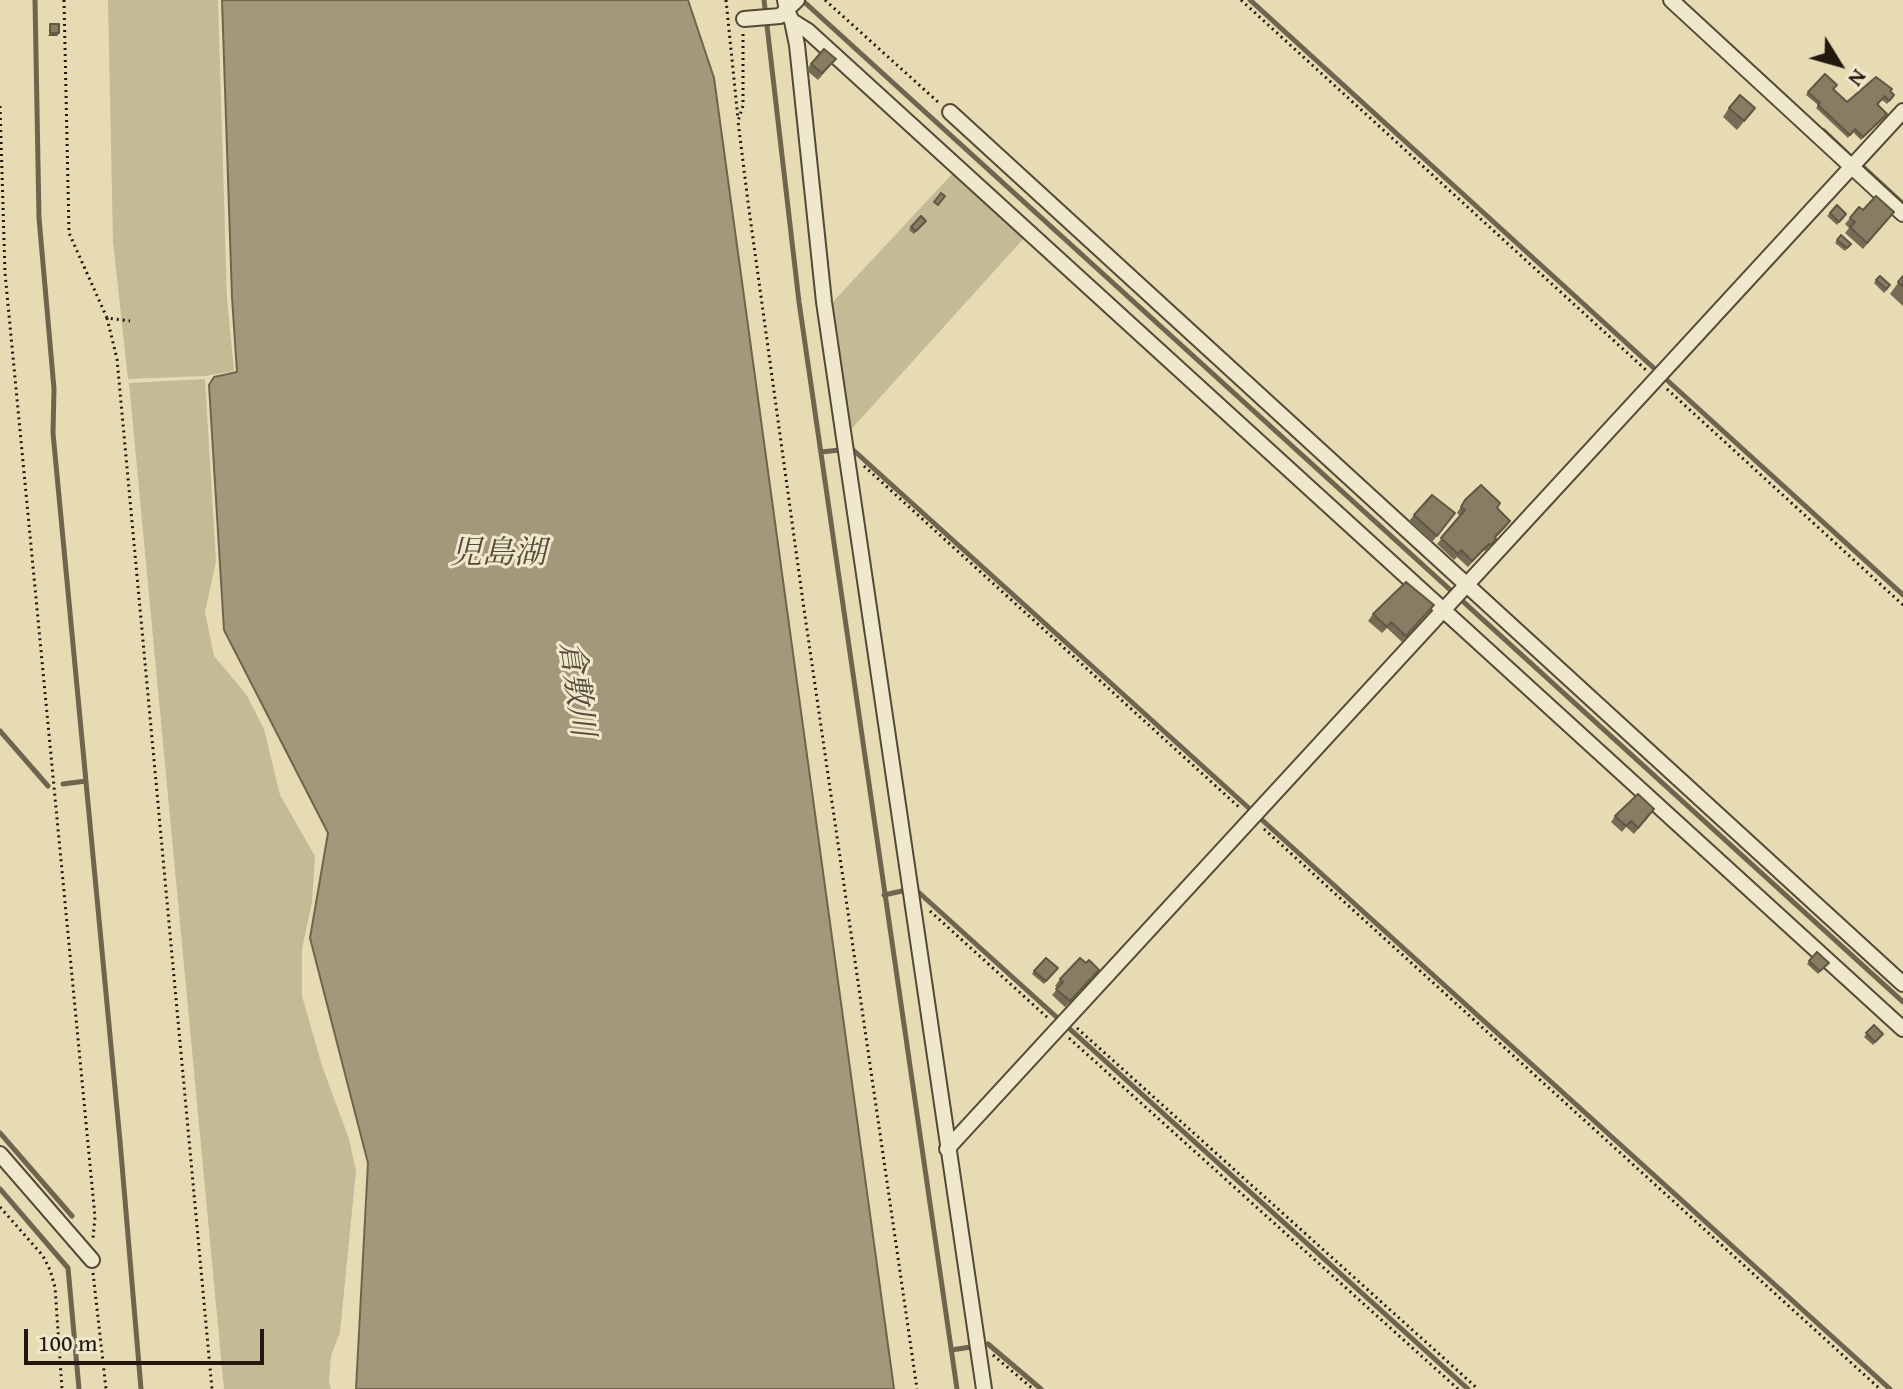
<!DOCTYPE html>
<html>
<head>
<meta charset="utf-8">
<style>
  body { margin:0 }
  #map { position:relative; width:1903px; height:1389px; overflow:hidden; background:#e6dbb2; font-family:"Gentium Book Plus",serif }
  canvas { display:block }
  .north { position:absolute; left:1799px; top:24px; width:80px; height:80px; -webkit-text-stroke:6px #efe8cd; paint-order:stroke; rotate:127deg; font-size:22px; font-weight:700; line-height:32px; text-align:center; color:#22180e }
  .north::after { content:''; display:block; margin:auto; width:28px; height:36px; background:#22180e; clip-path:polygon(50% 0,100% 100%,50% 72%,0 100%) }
  .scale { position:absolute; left:24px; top:1329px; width:240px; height:36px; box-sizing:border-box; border:4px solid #22180e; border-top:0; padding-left:10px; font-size:24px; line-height:28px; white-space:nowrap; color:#22180e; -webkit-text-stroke:6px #efe8cd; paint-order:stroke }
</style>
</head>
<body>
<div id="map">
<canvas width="1903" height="1389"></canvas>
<div class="north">N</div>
<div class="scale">100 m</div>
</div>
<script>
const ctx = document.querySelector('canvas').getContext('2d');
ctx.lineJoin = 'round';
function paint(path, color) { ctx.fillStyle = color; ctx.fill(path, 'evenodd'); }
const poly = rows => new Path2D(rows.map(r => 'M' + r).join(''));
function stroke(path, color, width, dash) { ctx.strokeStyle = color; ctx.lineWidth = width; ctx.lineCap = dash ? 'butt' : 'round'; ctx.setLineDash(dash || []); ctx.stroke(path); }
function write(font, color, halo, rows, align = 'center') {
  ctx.font = font + ' "Gentium Book Plus","Noto Serif JP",serif'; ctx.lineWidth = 6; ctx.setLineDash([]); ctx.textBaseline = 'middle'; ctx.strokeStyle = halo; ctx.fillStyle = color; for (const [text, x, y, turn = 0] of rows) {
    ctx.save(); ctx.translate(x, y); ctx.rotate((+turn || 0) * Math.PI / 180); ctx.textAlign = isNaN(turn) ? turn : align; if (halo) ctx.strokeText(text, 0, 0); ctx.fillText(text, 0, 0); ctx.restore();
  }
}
paint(poly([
  [108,0,218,0,227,298,234,371,205,376,128,379,113,242],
  [954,172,1025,237,847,434,829,306],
  [205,379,216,561,205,612,214,656,246,694,264,729,280,795,315,856,312,902,302,949,302,996,322,1066,349,1139,356,1171,340,1332,331,1356,329,1382,331,1389,224,1389,129,383]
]), '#c5ba96');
const water = poly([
  [222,0,688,0,714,78,894,1389,356,1389,368,1163,310,938,328,833,224,630,209,385,214,377,237,372,232,297,222,0]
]);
paint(water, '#a3997a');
stroke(water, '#6f654f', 2);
stroke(poly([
  [35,0,39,218,54,389,53,433,120,1141,141,1389],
  [764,0,799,302,957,1389],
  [802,0,1903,1002],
  [1250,0,1656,370],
  [1824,131,1852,158],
  [1861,165,1903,204],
  [1668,381,1903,595],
  [851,448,1251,810],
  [821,452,840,450],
  [0,731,48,786],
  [63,784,86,781],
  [1261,819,1890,1389],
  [915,889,1468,1389],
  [884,895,902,891],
  [0,1133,72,1216],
  [0,1189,68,1268,79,1389],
  [988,1344,1041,1389],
  [951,1350,971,1347]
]), '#6f654f', 5);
const street = poly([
  [785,0,787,11,792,21,808,31,1903,1029],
  [1671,0,1903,214],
  [744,19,780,16,797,0],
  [792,21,797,45,824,302,984,1389],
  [950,112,1903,984],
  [947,1149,1903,111],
  [0,1154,92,1260]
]);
stroke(street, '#534937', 18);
stroke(poly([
  [64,0,69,233,107,318,130,321],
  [726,0,738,119],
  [825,0,938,102],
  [1241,0,1646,370],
  [743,34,743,106,738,121,748,202,803,602,917,1389],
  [0,106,5,273,95,1217,93,1238],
  [107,318,117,359,212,1389],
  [1667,389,1903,605],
  [864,466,1240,808],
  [1264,829,1880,1389],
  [930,911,1049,1019],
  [1077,1028,1478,1389],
  [1069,1038,1458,1389],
  [0,1207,43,1256,50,1270,55,1287,62,1389],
  [93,1273,106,1389],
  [993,1355,1033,1389]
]), '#22180e', 3, [2, 4]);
stroke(street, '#efe8cd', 14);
paint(poly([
  [811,64,831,65,818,80,806,70],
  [1834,89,1847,102,1890,91,1894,95,1887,104,1882,100,1878,105,1885,117,1861,140,1853,132,1848,138,1816,108,1818,105,1806,95,1808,92],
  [1729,108,1755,108,1737,130,1723,117],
  [1837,205,1846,214,1837,225,1827,216],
  [1863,210,1894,212,1863,249,1845,233,1849,228,1845,224,1850,218],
  [926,221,914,234,909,230,911,227],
  [1841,235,1851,244,1845,251,1835,243],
  [1903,276,1903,306,1890,294],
  [1876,280,1888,289,1884,293,1874,283],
  [1465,500,1497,508,1506,527,1495,538,1492,545,1486,552,1484,550,1468,567,1457,557,1454,560,1437,544,1460,516,1457,513],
  [1414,515,1451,519,1432,542,1409,521],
  [1434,605,1402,642,1387,628,1382,633,1368,621,1373,614],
  [1615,816,1649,816,1634,834,1626,827,1622,832,1611,822],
  [1809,961,1826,966,1818,974,1807,964],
  [1086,963,1095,976,1065,1007,1052,995,1058,988,1055,986,1060,979],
  [1058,968,1044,984,1032,974,1034,971],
  [1874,1025,1881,1037,1873,1045,1864,1037]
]), '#756c55');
paint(poly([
  [50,33,59,33,57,36,48,36],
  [1099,970,1095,976,1065,1007,1070,1001]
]), '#5f5845');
const building = poly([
  [50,24,59,24,59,33,50,33,50,24],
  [824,49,836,59,822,73,811,64,824,49],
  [1825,74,1837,85,1833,89,1847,102,1876,77,1892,89,1890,91,1894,95,1889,101,1885,96,1877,104,1887,114,1863,137,1855,129,1850,135,1818,105,1820,103,1808,92,1825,74],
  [1740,95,1755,108,1744,121,1729,108,1740,95],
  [941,193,945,196,938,205,934,202,941,193],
  [1876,196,1894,212,1867,243,1850,227,1855,222,1850,218,1859,207,1863,210,1876,196],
  [1837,205,1846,214,1839,222,1830,213,1837,205],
  [921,216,926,221,916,231,911,227,921,216],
  [1841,235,1851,244,1847,248,1837,240,1841,235],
  [1880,276,1890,285,1886,289,1876,280,1880,276],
  [1903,276,1903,286,1898,282,1903,276],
  [1481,485,1500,503,1497,508,1510,521,1495,537,1496,539,1491,545,1489,544,1472,561,1461,550,1458,554,1441,538,1465,510,1461,507,1465,500,1481,485],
  [1432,495,1455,513,1437,536,1414,515,1432,495],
  [1406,582,1434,605,1406,636,1391,622,1387,627,1373,614,1406,582],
  [1638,794,1654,809,1638,828,1631,821,1626,826,1615,816,1638,794],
  [1817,952,1829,963,1820,971,1809,961,1817,952],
  [1046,958,1058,968,1046,981,1034,971,1046,958],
  [1080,958,1086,963,1089,960,1099,970,1070,1001,1056,989,1063,982,1060,979,1080,958],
  [1874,1025,1883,1034,1875,1042,1866,1033,1874,1025]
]);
paint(building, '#887d63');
stroke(building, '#5f5845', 2);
write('italic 32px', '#564c39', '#efe8cd', [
  ["児島湖",498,555],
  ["倉敷川",575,689,82]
]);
</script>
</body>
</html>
